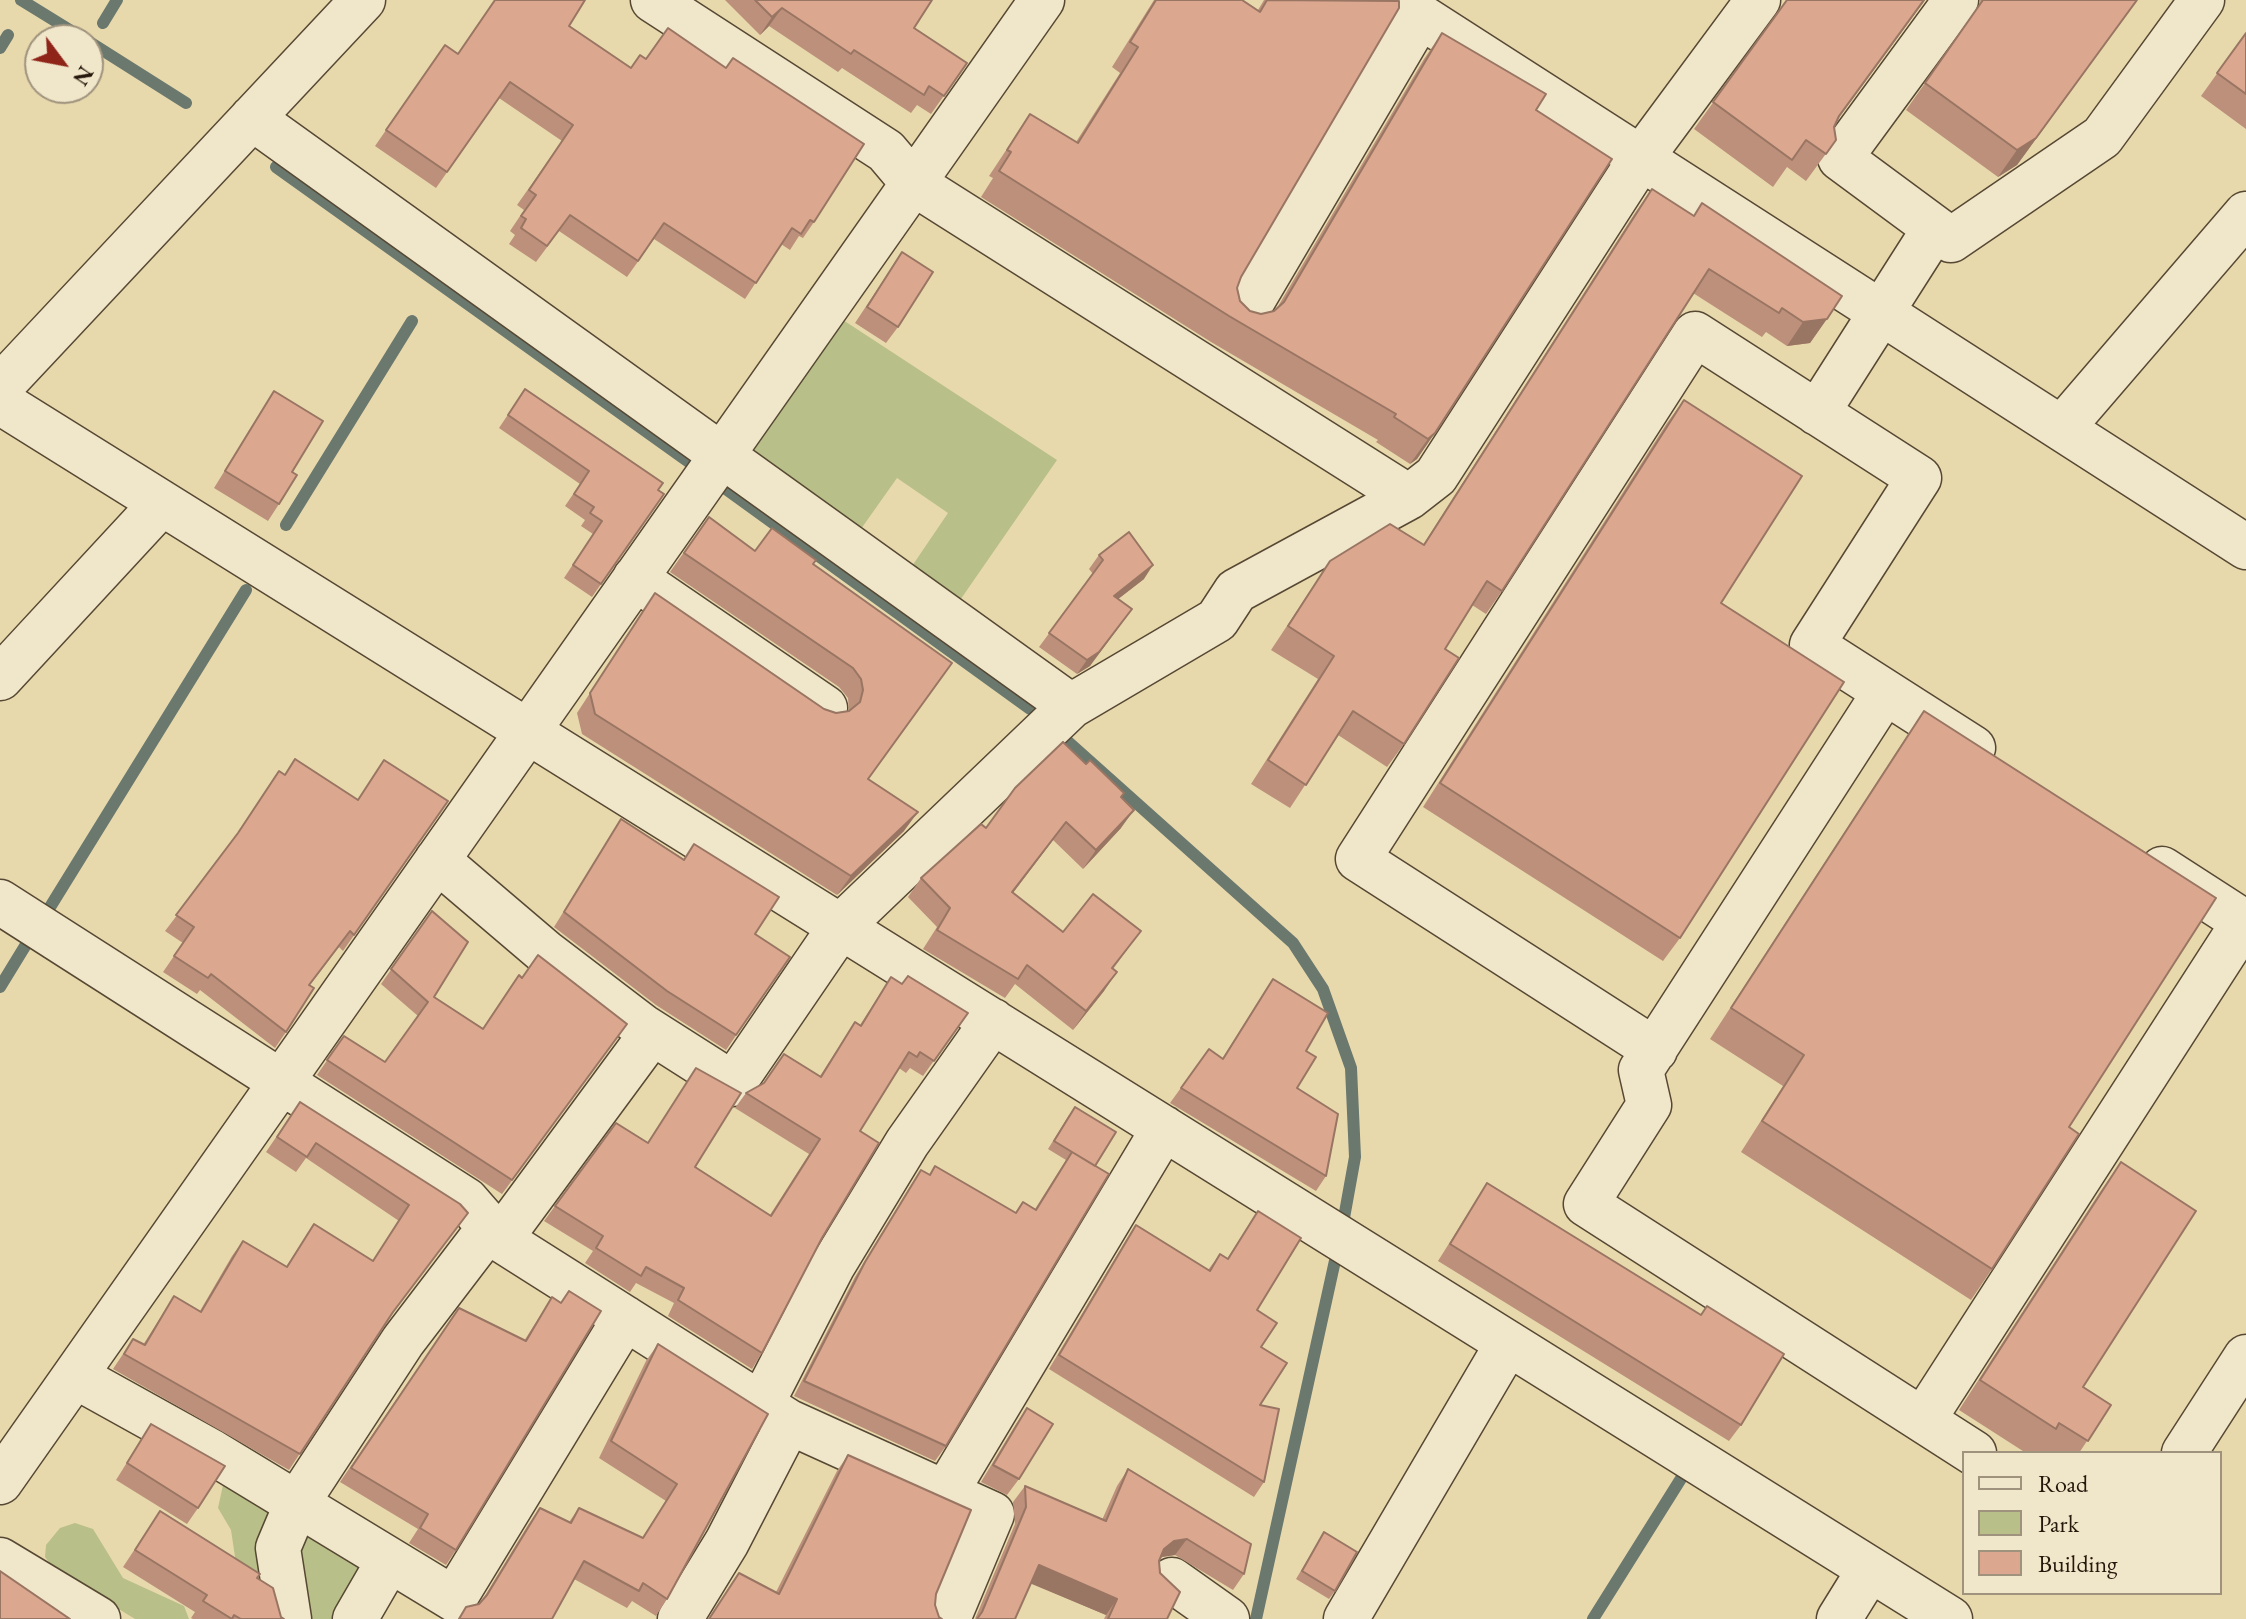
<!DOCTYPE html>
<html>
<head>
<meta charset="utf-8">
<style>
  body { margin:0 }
  #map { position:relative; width:2246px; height:1619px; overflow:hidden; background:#e8d9ad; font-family:"EB Garamond",serif }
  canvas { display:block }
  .legend { position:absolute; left:1962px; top:1451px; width:260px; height:144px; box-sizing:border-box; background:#f0e6ca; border:2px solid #9f937d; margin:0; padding:10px 14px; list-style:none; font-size:24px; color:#25170a }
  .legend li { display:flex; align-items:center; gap:16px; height:40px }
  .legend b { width:40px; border:2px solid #9f937d }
  .north { position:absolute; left:24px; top:24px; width:80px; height:80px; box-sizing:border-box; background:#f0e6ca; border:2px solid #9f937d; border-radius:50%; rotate:122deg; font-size:22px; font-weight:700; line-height:32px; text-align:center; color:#25170a }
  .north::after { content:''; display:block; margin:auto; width:28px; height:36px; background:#8f2418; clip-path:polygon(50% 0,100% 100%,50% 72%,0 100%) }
</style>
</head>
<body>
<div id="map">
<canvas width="2246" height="1619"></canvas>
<ul class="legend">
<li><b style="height:10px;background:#f0e6ca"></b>Road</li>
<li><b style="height:22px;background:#b8bf88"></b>Park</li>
<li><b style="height:22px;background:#dba78e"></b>Building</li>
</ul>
<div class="north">N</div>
</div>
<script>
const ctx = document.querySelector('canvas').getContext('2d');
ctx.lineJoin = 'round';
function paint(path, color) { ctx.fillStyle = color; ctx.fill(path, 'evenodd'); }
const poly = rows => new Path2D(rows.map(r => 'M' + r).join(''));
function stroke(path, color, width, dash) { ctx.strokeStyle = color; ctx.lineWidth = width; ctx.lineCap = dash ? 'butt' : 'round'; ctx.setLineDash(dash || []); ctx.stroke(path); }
paint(poly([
  [843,320,1057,460,956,606,908,572,948,513,897,478,856,536,756,466,754,448],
  [230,1480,266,1503,273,1519,277,1594,237,1570,231,1530,218,1508,223,1485],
  [75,1523,93,1529,123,1578,184,1606,189,1619,135,1619,54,1569,45,1557,46,1545,60,1528],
  [308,1528,348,1554,362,1570,340,1619,306,1619,301,1612,299,1532]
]), '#b8bf88');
stroke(poly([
  [21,0,86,40],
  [103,23,117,0],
  [88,41,186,103],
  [0,48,8,35],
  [276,167,689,462],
  [723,487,1030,709],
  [286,525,412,321],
  [1066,740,1293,943,1323,989,1351,1068,1355,1157,1342,1229],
  [47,912,246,590],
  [0,987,30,938],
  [1256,1619,1338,1247],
  [1593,1619,1682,1477]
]), '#6a786e', 12);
const minor = poly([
  [653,0,886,151,913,183,1409,497],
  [1395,0,2246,547],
  [1956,0,1840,158,1951,240,2102,137,2202,0],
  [252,118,1071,706],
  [1244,315,1420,16],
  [0,387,363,0],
  [0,402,1950,1619],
  [1817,413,1935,228],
  [2062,428,2246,214],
  [635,578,825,708],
  [0,678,162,503],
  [1885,692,1641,1070,1649,1105,1586,1204,1974,1453],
  [437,860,545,952,642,1026,733,1084,841,926,1071,706,1217,620,1236,591,1409,497,1436,476,1641,158,1758,0],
  [0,902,466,1200,500,1239,789,1422,992,1514,948,1619],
  [1655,1050,1358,859,1695,334,1919,478,1812,645,1973,748],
  [500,1239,652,1033],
  [75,1376,212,1452,454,1599,625,1318],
  [761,1405,833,1265,907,1143,993,1021],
  [1923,1420,2244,922,2162,869],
  [2184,1453,2246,1357],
  [0,1482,1042,0],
  [946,1492,1164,1128],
  [0,1560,98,1619],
  [1172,1580,1227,1619],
  [289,1619,278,1548,297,1503,403,1341,490,1227],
  [355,1619,388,1562],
  [680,1619,727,1542,789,1422],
  [1346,1619,1508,1343],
  [1839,1619,1870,1569]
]);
stroke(minor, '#564833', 47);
stroke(minor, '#f0e6ca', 44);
paint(poly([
  [725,0,932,0,914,28,967,63,931,114,917,105,911,113,842,68,838,72,769,26,760,35],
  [1154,0,1242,0,1258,10,1264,0,1398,0,1241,277,1237,288,1240,301,1250,311,1261,314,1274,311,1277,308,1424,59,1442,33,1536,110,1612,159,1417,459,1410,464,1376,442,1378,440,1211,342,981,197,993,178,989,176,1030,114,1076,142,1120,73,1112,67],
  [1787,0,1925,0,1838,119,1834,127,1836,140,1806,181,1787,167,1773,187,1694,129],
  [1980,0,2137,0,2017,165,1998,177,1906,110,1981,4],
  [569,26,814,222,803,238,799,236,790,250,781,244,745,299,654,239,627,277,559,231,536,262,509,244,515,235,510,231,524,210,517,205,562,141,499,98,436,188,375,146,445,45,457,54],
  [2246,33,2246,129,2201,96],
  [1652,189,1694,216,1842,296,1810,343,1787,346,1766,332,1762,337,1693,293,1502,591,1486,614,1472,605,1445,649,1404,744,1387,767,1338,735,1290,808,1251,784,1318,679,1271,650,1330,561,1423,545,1635,213],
  [902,252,898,327,886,343,855,323],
  [525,389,664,494,592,597,564,578,593,534,581,526,585,520,565,506,580,484,499,428],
  [274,391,292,472,279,504,268,521,214,488],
  [1684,400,1680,938,1663,961,1423,807,1667,423],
  [709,517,755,551,813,564,952,663,868,779,904,831,837,895,582,734,577,713,655,593,824,709,836,713,849,711,848,698,839,687,670,572],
  [1099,555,1144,579,1118,599,1090,666,1077,674,1039,647,1093,574,1089,569],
  [1924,711,2069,1127,1992,1269,1971,1300,1741,1152,1783,1086,1710,1039,1903,742],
  [284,775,358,800,448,801,343,951,339,947,310,985,286,1032,275,1048,200,990,197,994,163,972,183,943,165,931],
  [1121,797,1121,828,1083,869,1053,840,1013,893,1063,932,1127,950,1113,969,1104,991,1073,1030,1015,984,1005,998,923,949,937,927,908,897,921,878,986,828],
  [621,819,684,859,694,844,755,934,790,957,726,1050,656,1005,554,927],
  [432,911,434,997,483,1028,522,978,627,1024,502,1194,317,1075,344,1036,385,1062,418,1016,381,984],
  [891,977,902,984,968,1013,923,1076,910,1068,906,1073,899,1068,860,1131,822,1238,762,1353,752,1369,668,1316,674,1303,636,1283,630,1292,585,1263,593,1251,544,1221,616,1123,648,1143,696,1068,695,1167,770,1215,809,1154,735,1108,746,1093,820,1076,855,1022,860,1025],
  [1273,979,1306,1051,1297,1088,1326,1176,1316,1191,1170,1103,1209,1049,1222,1059],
  [300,1102,468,1213,387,1321,289,1470,113,1369,133,1339,143,1345,174,1296,200,1311,232,1256,243,1241,286,1267,314,1224,373,1261,399,1221,306,1158,296,1172,266,1152],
  [1069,1115,1095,1166,946,1446,935,1461,794,1396,855,1277,911,1185,921,1170,929,1175,935,1166,1015,1213,1023,1202,1035,1209,1066,1160,1048,1149],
  [2121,1162,2083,1387,2111,1405,2079,1453,2026,1453,1959,1410,2100,1192],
  [1487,1183,1701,1315,1707,1306,1741,1425,1729,1441,1438,1261],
  [1258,1211,1257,1310,1261,1347,1260,1405,1264,1482,1254,1497,1049,1369,1126,1240,1136,1225,1208,1270,1220,1254,1227,1259],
  [569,1291,456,1550,446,1565,409,1543,418,1529,340,1482,459,1308,524,1341,552,1297,561,1303],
  [658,1344,768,1414,667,1599,656,1616,632,1601,627,1608,574,1579,552,1619,458,1619,466,1607,479,1604,483,1599,528,1525,540,1508,569,1522,579,1508,642,1538,666,1501,599,1458,646,1361],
  [1027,1408,1019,1479,1007,1495,981,1482,1016,1424],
  [151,1424,198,1508,187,1524,116,1480],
  [848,1455,936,1594,935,1605,939,1617,942,1619,708,1619,739,1573,776,1592,837,1471],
  [1128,1469,1244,1574,1233,1590,1175,1555,1162,1557,1159,1560,1167,1619,1104,1619,1106,1615,1031,1583,1015,1619,975,1619,1015,1524,1013,1502,1025,1486,1102,1520,1117,1486],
  [160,1511,257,1578,281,1617,284,1619,193,1619,191,1618,195,1612,123,1567],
  [1324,1532,1335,1591,1329,1599,1296,1579]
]), '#bc907a');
paint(poly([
  [1924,0,1925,0,1820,143,1839,116],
  [2137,0,2017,165,1998,177,2017,150],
  [782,8,769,26,760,35,772,17],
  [1827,319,1810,343,1787,346,1803,322],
  [1435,433,1417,459,1410,464,1428,439],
  [1153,565,1144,579,1104,610,1114,596],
  [1122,623,1090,666,1077,674,1087,660],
  [1134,810,1121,828,1083,869,1096,850],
  [918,812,904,831,837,895,851,876],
  [1066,822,1053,840,999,911,1012,892],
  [1117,972,1104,991,1073,1030,1086,1011],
  [1187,1539,1175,1555,1162,1557,1152,1565,1164,1549,1174,1541],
  [1039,1565,1117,1599,1106,1615,1027,1582]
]), '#997563');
const building = poly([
  [495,0,585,0,569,26,631,68,640,55,646,59,668,28,726,68,733,58,864,144,814,222,810,220,801,234,792,228,756,283,664,223,638,261,570,215,547,246,521,228,526,219,521,216,536,195,529,190,573,125,510,82,447,172,386,130,445,45,458,54,495,0],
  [755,0,932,0,914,28,967,63,944,96,929,86,924,95,854,50,851,54,782,8,772,17,755,0],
  [1156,0,1242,0,1260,12,1267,0,1399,1,1399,8,1241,277,1237,288,1240,301,1250,311,1261,314,1274,311,1284,302,1442,33,1546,94,1536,110,1612,159,1435,433,1428,439,1394,417,1396,414,1229,316,999,171,1011,152,1007,150,1030,114,1078,143,1138,47,1130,42,1156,0],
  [1787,0,1924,0,1839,116,1834,127,1836,140,1826,154,1806,140,1792,160,1713,102,1787,0],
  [1983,0,2137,0,2036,138,2017,150,1925,83,1983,0],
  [2246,33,2246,94,2217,73,2246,33],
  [1652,189,1694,216,1702,203,1842,296,1827,319,1803,322,1782,308,1779,313,1709,269,1502,591,1487,581,1445,649,1459,658,1404,744,1353,711,1306,785,1268,760,1334,656,1288,626,1330,561,1390,524,1424,545,1652,189],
  [902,252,933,272,898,327,867,307,902,252],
  [525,389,663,483,658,490,664,494,601,584,573,565,602,521,590,513,594,507,574,494,589,471,508,415,525,389],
  [274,391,323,421,292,472,297,475,279,504,225,471,274,391],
  [1684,400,1802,476,1721,603,1844,682,1680,938,1440,783,1684,400],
  [709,517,755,551,772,528,816,560,813,564,952,663,868,779,918,812,851,876,595,714,590,693,655,593,824,709,836,713,849,711,860,702,863,690,861,679,853,668,684,553,709,517],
  [1129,532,1153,565,1114,596,1132,609,1099,652,1087,660,1049,633,1103,560,1099,555,1129,532],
  [1924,711,2216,898,2069,1127,2079,1134,1992,1269,1762,1121,1804,1055,1731,1008,1924,711],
  [1063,742,1086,764,1090,760,1124,793,1121,797,1134,810,1096,850,1066,822,1012,892,1063,932,1093,894,1141,931,1112,968,1117,972,1086,1011,1027,965,1018,979,937,930,950,908,921,878,981,824,986,828,1015,788,1063,742],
  [295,759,358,800,384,760,448,801,354,935,350,931,309,985,314,988,286,1032,211,974,208,978,174,956,194,927,176,915,238,833,279,771,285,775,295,759],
  [621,819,684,860,694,844,779,897,755,934,790,957,736,1035,667,991,564,912,621,819],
  [432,911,468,942,434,997,483,1029,519,975,522,978,538,955,627,1024,512,1180,327,1060,344,1036,385,1062,428,1002,391,969,432,911],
  [908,976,968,1013,934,1061,920,1052,917,1057,909,1052,860,1131,879,1143,822,1238,762,1353,678,1300,684,1288,646,1267,641,1276,596,1248,603,1236,555,1206,616,1123,648,1143,696,1068,741,1093,695,1167,771,1216,820,1139,746,1093,764,1083,784,1054,821,1077,855,1022,861,1026,891,977,902,984,908,976],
  [1273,979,1328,1013,1306,1051,1316,1057,1297,1088,1338,1114,1326,1176,1181,1088,1209,1049,1223,1059,1273,979],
  [300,1102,460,1204,468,1213,393,1312,300,1454,124,1354,133,1339,145,1345,174,1296,201,1312,243,1241,287,1267,314,1224,373,1261,409,1205,316,1143,307,1157,277,1137,300,1102],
  [1075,1107,1116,1132,1095,1166,1054,1141,1075,1107],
  [1072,1152,1109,1174,946,1446,804,1381,865,1262,921,1170,930,1175,935,1166,1016,1213,1023,1202,1036,1210,1072,1152],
  [2121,1162,2196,1211,2083,1387,2111,1405,2088,1441,2059,1423,2056,1429,1980,1380,2121,1162],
  [1487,1183,1701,1315,1707,1306,1784,1354,1741,1425,1450,1244,1487,1183],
  [1258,1211,1301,1238,1257,1310,1277,1323,1261,1347,1287,1363,1260,1405,1279,1409,1264,1482,1059,1355,1136,1225,1210,1271,1220,1254,1228,1259,1258,1211],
  [569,1291,601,1311,456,1550,420,1528,428,1514,351,1468,459,1308,526,1341,552,1297,561,1303,569,1291],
  [658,1344,768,1414,667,1599,643,1583,639,1591,584,1561,552,1619,459,1619,466,1607,479,1604,487,1595,540,1508,571,1523,579,1508,643,1538,677,1484,611,1441,658,1344],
  [1027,1408,1053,1424,1019,1479,993,1465,1027,1408],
  [151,1424,225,1466,198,1508,127,1463,151,1424],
  [848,1455,971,1510,936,1594,935,1605,939,1617,942,1619,709,1619,739,1573,779,1594,848,1455],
  [1128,1469,1251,1544,1244,1574,1187,1539,1174,1541,1164,1549,1159,1561,1160,1573,1180,1592,1167,1619,1108,1619,1117,1599,1039,1565,1015,1619,977,1619,982,1612,1026,1507,1025,1486,1106,1521,1128,1469],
  [160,1511,260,1574,257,1578,273,1588,281,1617,284,1619,241,1619,234,1615,232,1619,203,1601,207,1595,135,1550,160,1511],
  [1324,1532,1357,1552,1335,1591,1302,1571,1324,1532],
  [0,1571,70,1619,0,1619,0,1571]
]);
paint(building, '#dba78e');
stroke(building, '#997563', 2);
</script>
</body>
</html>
